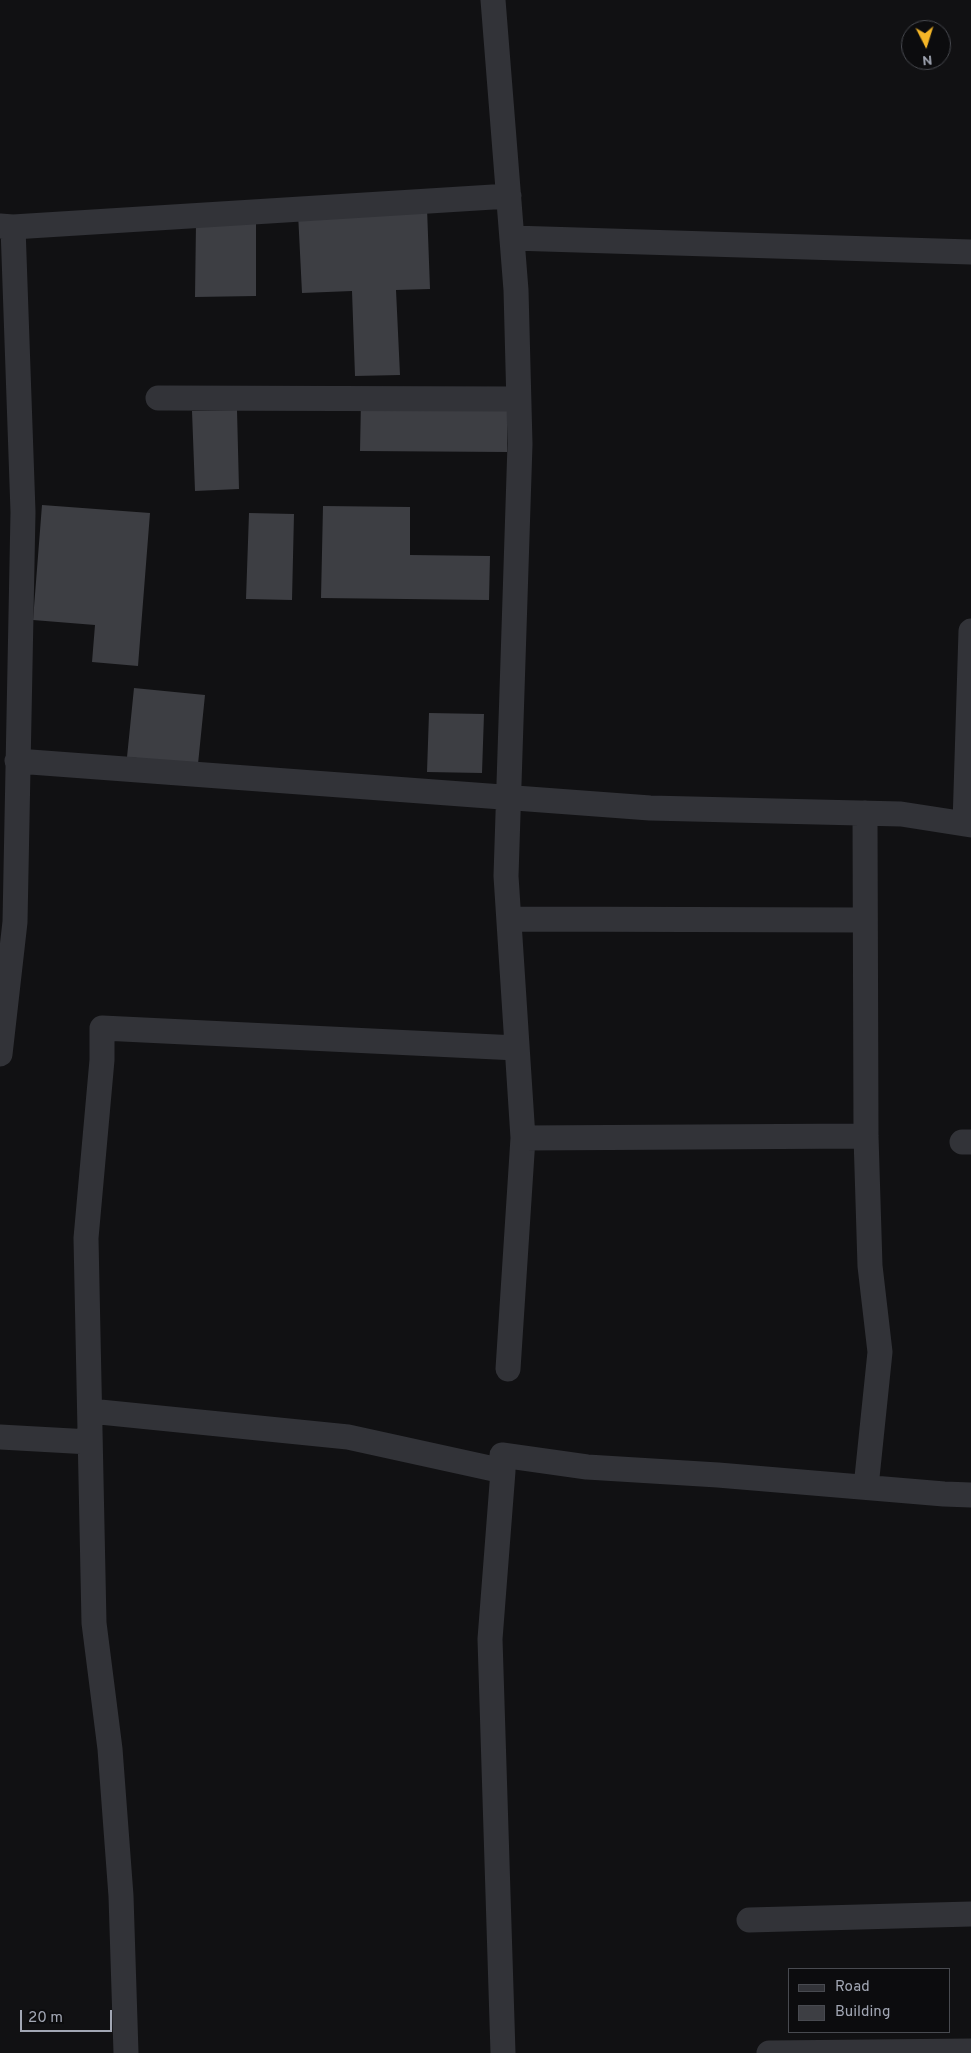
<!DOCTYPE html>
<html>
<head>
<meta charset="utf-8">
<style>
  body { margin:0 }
  #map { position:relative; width:971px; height:2053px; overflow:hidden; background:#111113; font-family:Overpass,sans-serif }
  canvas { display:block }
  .legend { position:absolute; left:788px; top:1968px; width:162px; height:65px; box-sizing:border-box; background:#0c0c0e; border:1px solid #484a50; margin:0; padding:6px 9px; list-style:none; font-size:15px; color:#a2a7b4 }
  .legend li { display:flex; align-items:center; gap:10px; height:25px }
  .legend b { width:25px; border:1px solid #484a50 }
  .north { position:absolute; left:901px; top:20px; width:50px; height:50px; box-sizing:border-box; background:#0c0c0e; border:1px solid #484a50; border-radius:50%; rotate:175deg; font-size:14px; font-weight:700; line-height:20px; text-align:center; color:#a2a7b4 }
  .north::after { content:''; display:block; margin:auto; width:18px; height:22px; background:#f5b627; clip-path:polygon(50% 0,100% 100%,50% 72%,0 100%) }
  .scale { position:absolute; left:20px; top:2010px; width:92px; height:22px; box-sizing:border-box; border:2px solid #a2a7b4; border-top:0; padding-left:6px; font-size:15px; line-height:18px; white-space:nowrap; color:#a2a7b4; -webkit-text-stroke:4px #0c0c0e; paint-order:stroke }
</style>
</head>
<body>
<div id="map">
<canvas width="971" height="2053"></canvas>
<ul class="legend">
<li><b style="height:6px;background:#323338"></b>Road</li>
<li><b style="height:14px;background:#3d3e43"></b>Building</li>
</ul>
<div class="north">N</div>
<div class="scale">20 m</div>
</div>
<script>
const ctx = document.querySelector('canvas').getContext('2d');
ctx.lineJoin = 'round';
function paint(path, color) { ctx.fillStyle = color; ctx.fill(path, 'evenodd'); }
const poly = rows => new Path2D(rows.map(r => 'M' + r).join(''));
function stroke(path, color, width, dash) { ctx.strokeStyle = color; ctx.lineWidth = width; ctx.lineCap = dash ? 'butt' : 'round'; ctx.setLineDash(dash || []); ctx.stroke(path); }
paint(poly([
  [427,208,430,289,396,290,400,375,355,376,352,291,302,293,298,213],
  [196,223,256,223,256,296,195,297],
  [361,400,507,402,507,452,360,451],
  [237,410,239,489,195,491,192,411],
  [42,505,150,513,138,666,92,662,95,625,33,620],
  [323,506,410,507,410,555,490,556,489,600,321,598],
  [249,513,294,514,292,600,246,599],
  [134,688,205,695,198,764,127,757],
  [429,713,484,714,482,773,427,772]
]), '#3d3e43');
stroke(poly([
  [493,0,516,290,520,444,506,876,523,1138,508,1369],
  [0,226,13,227,23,512,15,922,0,1054],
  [13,227,509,196],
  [512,238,971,252],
  [158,398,518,399],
  [17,761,650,808,901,814,971,825],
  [865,813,866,1136,870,1266,880,1352,866,1487],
  [965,824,971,631],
  [509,919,865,920],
  [523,1138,866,1136],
  [962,1142,971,1142],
  [90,1411,348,1437,503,1471],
  [0,1437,90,1442],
  [749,1920,971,1914],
  [126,2053,121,1896,110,1749,94,1623,86,1238,102,1060,102,1028,517,1048],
  [503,2053,490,1639,503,1471,502,1455,587,1467,718,1475,944,1494,971,1495],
  [769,2053,971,2051]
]), '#323338', 25);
</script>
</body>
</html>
